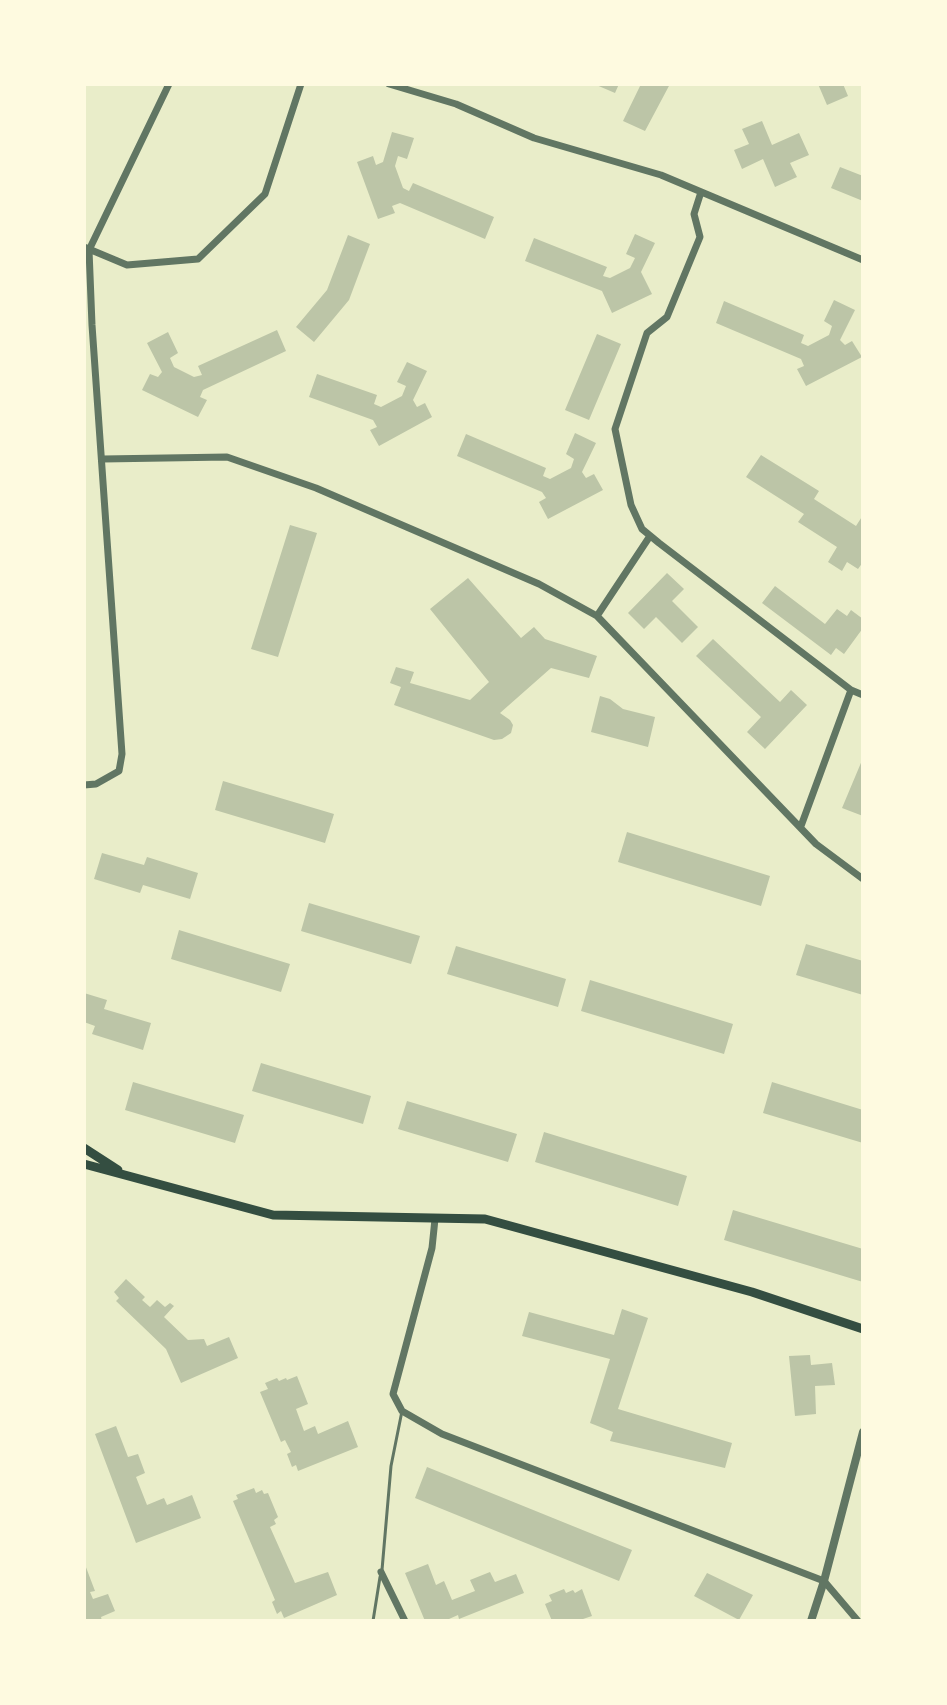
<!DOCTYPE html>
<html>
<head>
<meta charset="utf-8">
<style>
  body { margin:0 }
  #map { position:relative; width:947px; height:1705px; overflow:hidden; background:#e9edc9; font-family:"PT Sans Narrow",sans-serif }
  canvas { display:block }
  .frame { position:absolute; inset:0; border:86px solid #fefae0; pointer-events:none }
</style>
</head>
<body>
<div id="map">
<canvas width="947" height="1705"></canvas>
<div class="frame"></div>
</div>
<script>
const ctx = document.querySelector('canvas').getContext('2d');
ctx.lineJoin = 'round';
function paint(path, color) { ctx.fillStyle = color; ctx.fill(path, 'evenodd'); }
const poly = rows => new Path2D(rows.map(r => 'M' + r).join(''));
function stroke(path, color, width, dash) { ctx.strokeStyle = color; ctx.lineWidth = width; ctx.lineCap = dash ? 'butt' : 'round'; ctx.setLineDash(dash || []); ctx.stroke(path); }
paint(poly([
  [594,84,619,84,615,93],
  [641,84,670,84,645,131,623,121],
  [818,84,843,84,848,96,827,105],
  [762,121,772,145,799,133,809,155,790,163,797,177,775,187,763,159,742,169,734,150,749,144,742,129],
  [392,132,414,138,407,159,398,156,395,166,403,188,409,191,413,183,494,217,485,239,400,203,392,206,395,213,378,219,357,162,373,156,376,165,383,162],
  [840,167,863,176,863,201,831,188],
  [635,234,655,243,641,272,652,294,612,313,602,291,525,261,534,238,607,267,603,276,610,278,630,268,635,258,626,254],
  [348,235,370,244,349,300,314,342,296,327,327,290],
  [834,300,855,310,840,340,845,345,852,341,862,357,806,386,797,369,804,366,801,359,716,323,724,301,804,335,801,343,808,346,829,335,832,326,824,321],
  [277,330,286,351,203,390,200,397,207,400,198,417,142,390,150,374,158,377,162,372,147,343,168,332,178,353,170,358,174,367,194,377,202,375,198,366],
  [597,334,621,344,589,420,565,410],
  [407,362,427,371,413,400,417,407,425,403,432,417,379,446,370,430,377,427,373,420,309,397,317,374,377,395,374,404,381,407,402,396,406,386,397,382],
  [575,433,596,443,582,472,586,478,594,474,603,490,548,519,539,502,546,498,542,492,457,456,466,434,546,468,543,476,550,479,571,468,574,459,566,454],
  [761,455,819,491,814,499,856,526,863,515,863,562,858,569,847,562,842,571,828,562,837,547,798,522,804,514,746,477],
  [290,525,317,533,278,657,251,649],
  [667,573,684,589,672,601,698,627,682,643,656,617,644,629,628,613],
  [468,578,521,638,534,627,545,639,597,656,589,678,551,668,500,713,510,720,513,725,511,733,502,739,494,740,394,705,401,687,390,683,396,667,414,672,410,683,470,700,489,682,430,609],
  [775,586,825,624,837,609,847,616,851,610,863,619,863,628,844,654,836,648,831,655,762,603],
  [713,639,780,702,791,690,807,705,765,749,747,732,761,717,696,656],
  [600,696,610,699,623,709,655,717,648,747,591,732],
  [863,758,863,816,842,808],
  [223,781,334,814,325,843,215,810],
  [627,832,770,876,761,906,618,862],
  [102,853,144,865,147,857,198,873,190,899,143,885,140,893,94,879],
  [309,903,420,936,411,964,301,931],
  [179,930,290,964,281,992,171,959],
  [806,944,863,961,863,995,796,975],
  [456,946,566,979,558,1007,447,974],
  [590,980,733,1024,724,1054,581,1011],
  [84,993,107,1000,104,1009,151,1023,143,1050,92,1034,95,1026,84,1022],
  [261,1063,371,1096,363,1124,252,1091],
  [133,1082,244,1115,235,1143,125,1110],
  [772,1082,863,1110,863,1143,763,1113],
  [407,1101,517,1134,508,1162,398,1129],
  [544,1132,687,1176,678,1206,535,1162],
  [733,1210,863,1249,863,1282,724,1240],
  [126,1279,145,1297,142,1300,150,1307,157,1300,165,1307,170,1303,174,1306,164,1317,188,1340,204,1339,207,1346,229,1337,238,1358,181,1383,166,1349,116,1301,119,1298,114,1292],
  [622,1309,648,1318,618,1409,732,1443,725,1468,610,1441,613,1432,590,1423,610,1359,522,1336,529,1312,614,1335],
  [810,1355,811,1365,832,1363,835,1385,815,1386,816,1414,795,1416,789,1356],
  [297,1376,308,1404,296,1409,304,1431,315,1426,318,1434,348,1421,358,1447,298,1471,296,1465,292,1467,287,1454,291,1452,285,1440,281,1442,260,1392,268,1389,265,1383,277,1378,279,1381,286,1378,287,1380],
  [116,1426,128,1457,138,1454,145,1473,136,1477,147,1505,164,1498,167,1505,192,1495,201,1518,136,1543,95,1434],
  [427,1467,632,1550,619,1581,415,1498],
  [254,1488,256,1493,262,1490,264,1494,268,1493,278,1517,274,1520,276,1524,270,1527,295,1583,328,1572,337,1595,284,1618,281,1611,277,1614,272,1602,275,1600,233,1501,238,1499,236,1495],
  [84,1562,95,1591,90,1592,93,1599,108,1594,115,1611,101,1617,102,1621,84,1621],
  [428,1564,436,1585,444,1581,452,1600,475,1591,470,1580,490,1572,495,1582,516,1574,524,1593,459,1619,458,1615,449,1619,450,1621,425,1621,405,1573],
  [707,1573,753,1595,739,1620,694,1596],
  [564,1589,566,1593,573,1590,575,1593,582,1589,592,1616,583,1619,583,1621,552,1621,545,1604,552,1601,549,1595]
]), '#bcc5a7');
stroke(poly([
  [382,1570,391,1466,402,1411],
  [373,1621,380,1577]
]), '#617663', 3);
stroke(poly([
  [389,84,456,104,534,138,661,175,863,260],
  [701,192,694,214,700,237,667,317,647,333,615,429,631,505,642,529,659,543,851,690,863,695],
  [84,247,127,265,198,259,265,194,301,84],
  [103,459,227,457,316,488,539,584,597,616,816,844,863,879],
  [597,616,650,536],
  [84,785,96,784,119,771,122,754,92,325,89,250,169,84],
  [801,826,851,690],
  [435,1219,432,1248,393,1394,402,1411,442,1434,824,1581,858,1621],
  [381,1572,405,1621]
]), '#617663', 7);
stroke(poly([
  [811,1621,824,1581,863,1432]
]), '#617663', 8);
stroke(poly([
  [84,1148,118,1170],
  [84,1164,273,1215,485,1219,752,1292,863,1329]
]), '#344e41', 9);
</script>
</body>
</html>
